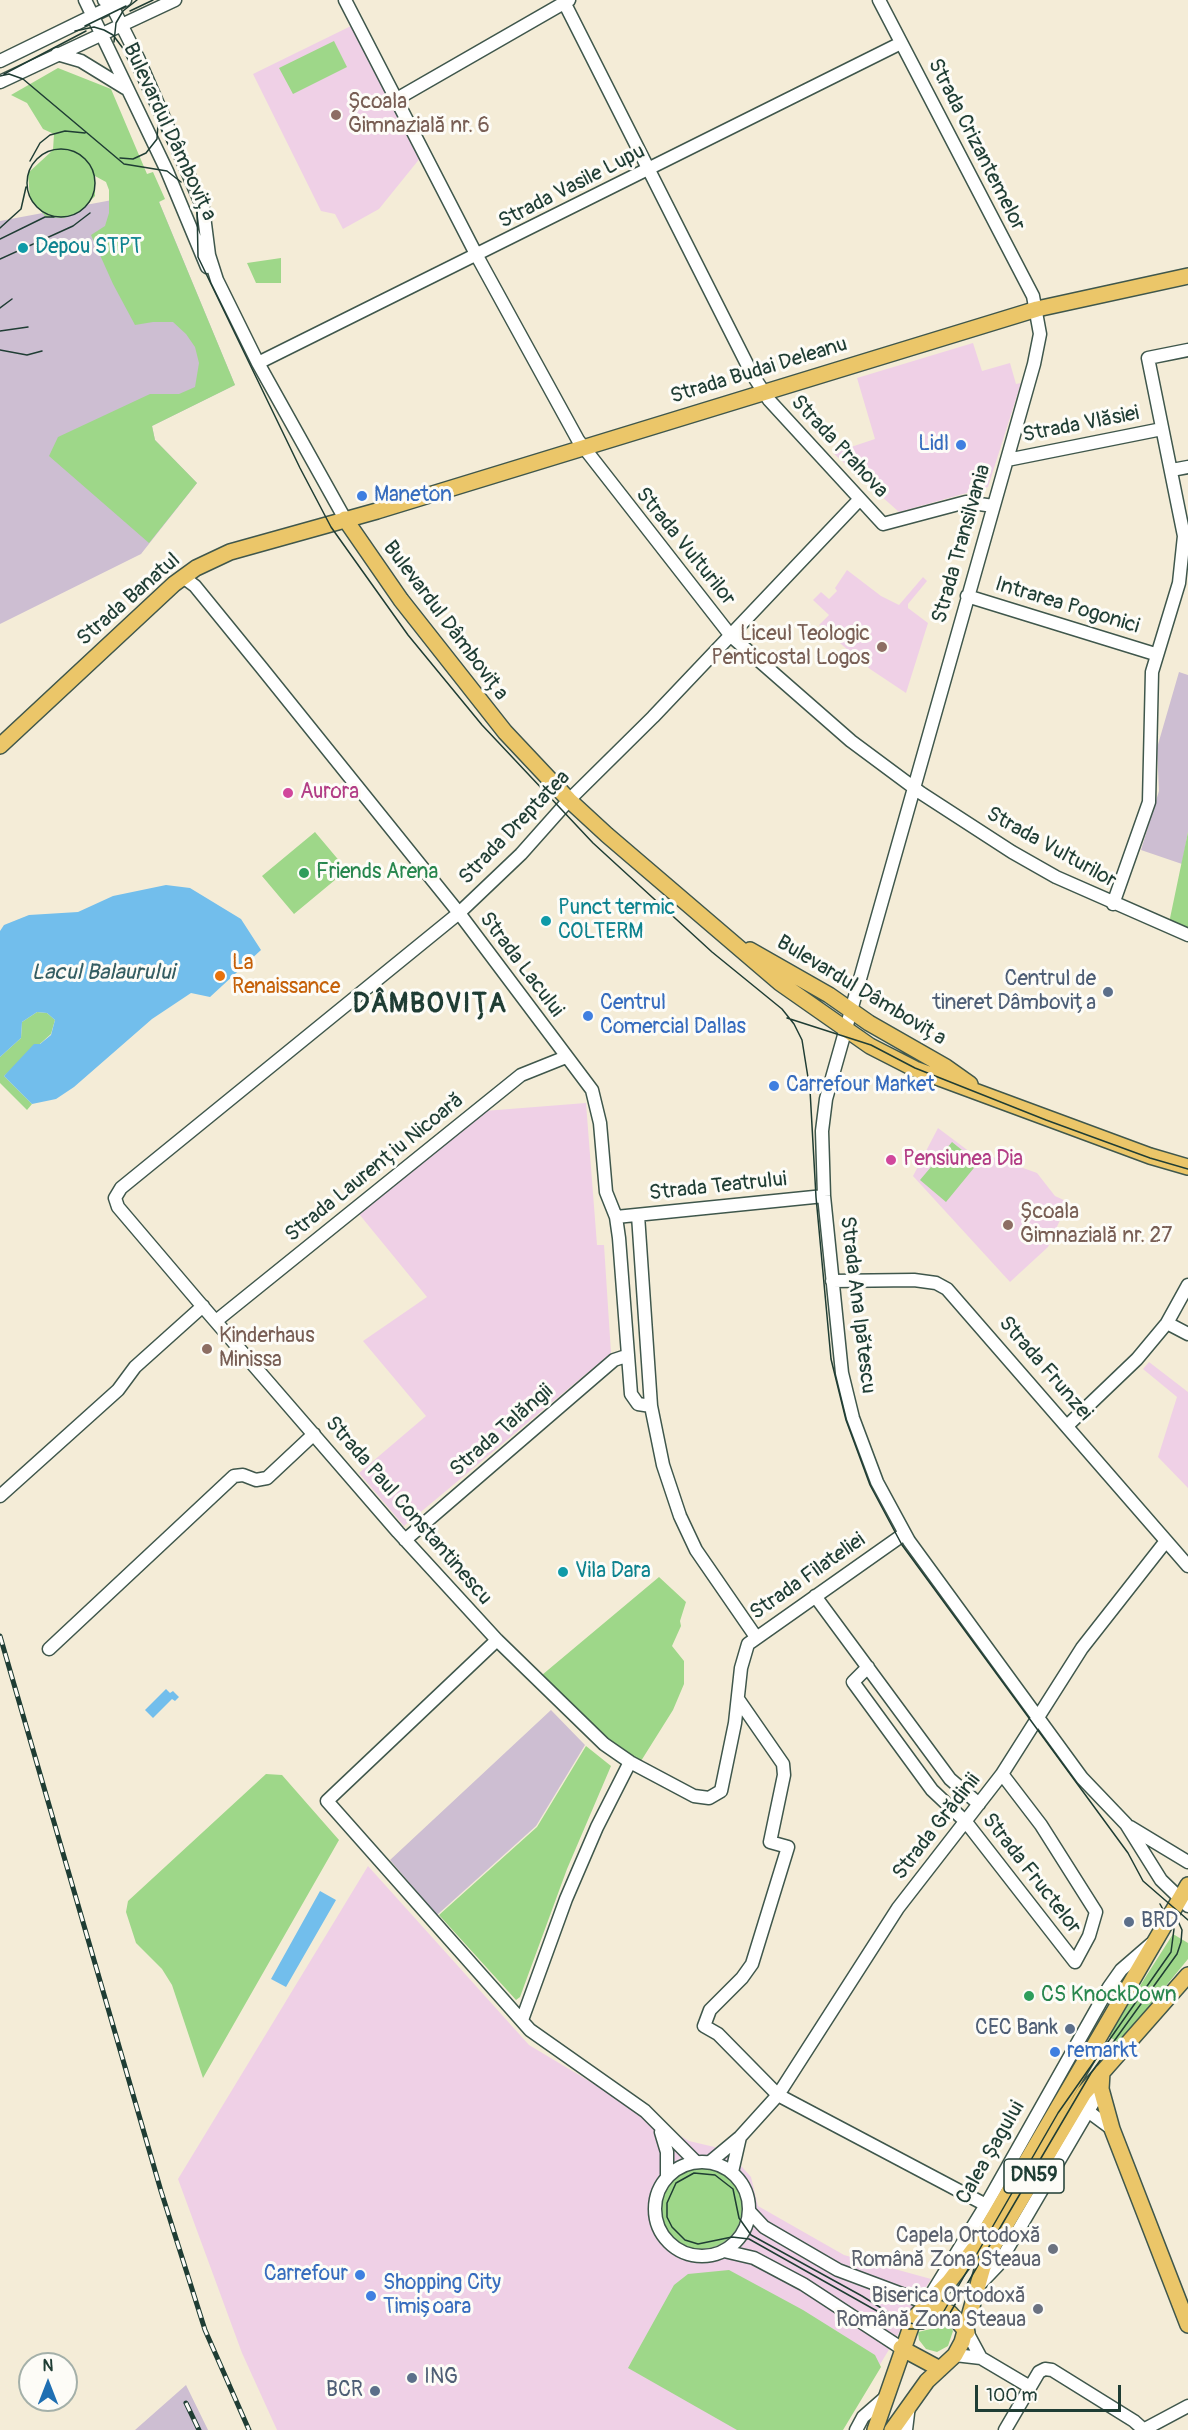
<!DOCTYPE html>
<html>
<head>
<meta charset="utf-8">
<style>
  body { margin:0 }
  #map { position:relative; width:1188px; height:2430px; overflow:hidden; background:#f4ecd7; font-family:Pangolin,sans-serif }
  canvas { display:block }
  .north { position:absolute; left:18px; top:2352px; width:60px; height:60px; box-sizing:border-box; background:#fdfcf7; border:2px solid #a4b0a9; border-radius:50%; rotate:0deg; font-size:16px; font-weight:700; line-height:24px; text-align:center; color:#1f3d34 }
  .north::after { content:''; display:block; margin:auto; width:21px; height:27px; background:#1f6fb2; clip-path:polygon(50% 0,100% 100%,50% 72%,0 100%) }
  .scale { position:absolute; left:975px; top:2385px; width:146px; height:27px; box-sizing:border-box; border:3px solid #1f3d34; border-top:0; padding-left:8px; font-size:18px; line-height:21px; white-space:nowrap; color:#1f3d34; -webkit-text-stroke:4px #fdfcf7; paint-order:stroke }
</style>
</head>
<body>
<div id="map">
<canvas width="1188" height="2430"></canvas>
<div class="north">N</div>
<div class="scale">100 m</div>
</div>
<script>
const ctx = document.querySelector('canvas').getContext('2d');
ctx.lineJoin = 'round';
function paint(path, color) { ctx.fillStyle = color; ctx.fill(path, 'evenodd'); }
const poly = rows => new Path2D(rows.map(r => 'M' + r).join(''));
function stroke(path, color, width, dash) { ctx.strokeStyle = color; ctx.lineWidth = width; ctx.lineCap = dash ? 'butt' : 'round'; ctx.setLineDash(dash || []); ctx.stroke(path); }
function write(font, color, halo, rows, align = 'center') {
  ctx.font = font + ' Pangolin,sans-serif'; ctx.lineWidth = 6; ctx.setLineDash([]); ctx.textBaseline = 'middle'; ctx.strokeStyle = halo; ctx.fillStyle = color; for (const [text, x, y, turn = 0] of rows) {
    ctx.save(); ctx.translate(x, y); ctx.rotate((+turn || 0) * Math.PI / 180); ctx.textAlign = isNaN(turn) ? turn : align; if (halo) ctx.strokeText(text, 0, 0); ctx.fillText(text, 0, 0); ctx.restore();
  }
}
paint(poly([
  [353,25,421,157,379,209,343,229,335,214,321,211,253,74],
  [973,343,982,371,1010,363,1016,384,1021,383,988,487,899,512,833,453,875,439,857,378],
  [847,570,881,596,899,605,923,577,927,581,908,604,908,608,928,623,906,693,870,669,819,625,829,615,813,600,821,592,829,599,837,591,835,588],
  [586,1103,597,1245,604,1245,611,1353,404,1526,359,1473,426,1416,363,1341,427,1297,359,1214,484,1111],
  [938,1128,978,1158,982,1153,1037,1173,1055,1196,1068,1202,1048,1247,1010,1282,913,1176],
  [1149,1362,1188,1392,1188,1488,1158,1457,1177,1397,1143,1369],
  [368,1866,529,2045,689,2141,727,2150,751,2177,758,2206,844,2255,931,2279,841,2430,277,2430,242,2353,178,2179]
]), '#efd0e6');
paint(poly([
  [155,192,235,385,152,426,155,440,197,483,141,554,0,624,0,221],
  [1179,672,1188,675,1188,832,1182,864,1141,850,1159,791,1157,748],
  [551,1710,585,1745,536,1826,437,1915,390,1860],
  [186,2385,208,2430,135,2430]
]), '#cdbed2');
paint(poly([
  [334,41,347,67,293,94,279,68],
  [58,68,111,89,147,174,153,172,165,199,159,202,235,385,152,426,155,440,197,483,149,543,49,456,58,437,150,394,179,394,195,387,199,363,195,347,186,334,173,322,153,322,135,325,113,284,91,235,105,226,109,213,109,190,106,182,95,176,95,196,80,212,64,218,46,217,30,199,28,173,53,150,54,134,43,129,27,103,11,95],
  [281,258,281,283,256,283,247,263],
  [315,832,347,870,294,914,262,876],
  [1188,832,1188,929,1169,923],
  [37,1012,47,1013,55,1020,51,1034,4,1076,32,1104,27,1110,0,1083,0,1057,21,1038,22,1022],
  [952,1142,978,1163,946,1202,920,1180],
  [659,1577,686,1602,680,1621,681,1626,672,1646,684,1661,684,1684,673,1710,641,1761,610,1745,542,1675],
  [586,1746,611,1766,567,1869,520,1997,516,2000,439,1915,537,1827],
  [266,1774,282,1775,339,1840,203,2078,172,1985,162,1969,136,1943,126,1912,128,1901],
  [1173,1934,1188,1943,1188,1959,1119,2043,1108,2036],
  '660 2208a41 41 0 1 1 82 0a41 41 0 1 1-82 0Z',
  [729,2270,803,2310,875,2355,881,2367,843,2430,737,2430,628,2368,674,2285,688,2274],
  [946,2321,953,2331,948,2346,937,2352,926,2349,919,2340,918,2332,935,2328]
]), '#9ed789');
paint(poly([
  [166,885,190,888,241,919,261,950,210,997,191,993,152,1019,74,1087,56,1099,32,1104,4,1076,34,1044,40,1044,51,1035,55,1020,47,1013,37,1012,22,1022,21,1038,0,1057,0,931,4,925,29,915,78,912,113,896],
  [166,1689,170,1693,173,1691,179,1697,175,1701,172,1699,153,1718,145,1710],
  [320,1891,336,1900,286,1987,271,1979]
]), '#72beec');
const minor = poly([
  [85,0,167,171,207,267],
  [104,0,112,6,138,58,203,208,209,255,217,280,258,363,345,519],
  [345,0,477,256,578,440,731,636,851,741,921,793,1012,852,1056,877,1188,935],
  [563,0,752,374,769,400,883,524,966,502,993,506],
  [879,0,1033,296,1040,334,1034,364,826,1099,822,1131,824,1196,842,1373,853,1418,877,1482,909,1541,1082,1778,1126,1824,1161,1880,1188,1906],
  [57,54,81,61,125,88],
  [0,61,125,0],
  [0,82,175,0],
  [395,100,569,0],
  [258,363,901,43],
  [1007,460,1162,429],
  [1172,470,1188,467],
  [859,500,653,717,569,800,521,854,459,913,121,1188,115,1198,118,1207,198,1301,398,1532,497,1640,604,1744,630,1762,694,1796,709,1798,721,1791,735,1723,741,1668,748,1644,904,1534],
  [183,577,195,586,261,667,459,913,592,1090,600,1123,606,1192,616,1217,619,1238,631,1394,638,1404,651,1406],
  [967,596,1155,654],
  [1113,904,1149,802,1152,672,1179,583,1184,536,1148,358,1188,350],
  [638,1215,651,1406,663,1465,680,1516,696,1550,756,1637],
  [616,1217,824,1196],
  [832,1281,914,1280,936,1283,947,1289,1188,1566],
  [216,1321,521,1075,566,1057],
  [1167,1323,1188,1334],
  [1068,1425,1137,1359,1167,1323,1188,1285],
  [0,1496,118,1390,135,1367,203,1306],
  [405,1540,614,1360,626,1356],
  [815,1596,950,1779,979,1804],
  [497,1640,327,1801,530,2030,645,2111,696,2162],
  [49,1649,234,1476,243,1475,256,1480,267,1478,314,1434],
  [868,1667,853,1682,932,1790,966,1822,1075,1962,1089,1936,1096,1912,1041,1825,1002,1774],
  [738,1699,783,1764,784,1775,770,1842,788,1847,752,1964,742,1978,710,2010,704,2026,718,2034,778,2095,986,2205],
  [1130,1827,1188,1862],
  [522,2020,566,1899,597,1827,630,1762],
  [1089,2112,1112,2129],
  [661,2132,667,2152,667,2176],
  '655 2209a47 47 0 1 1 94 0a47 47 0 1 1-94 0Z',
  [710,2162,740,2137,778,2095,898,1908,1002,1774,1082,1648,1166,1541],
  [732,2172,740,2137],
  [750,2212,764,2227,838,2270,926,2303,986,2205,1109,1987,1121,1970,1151,1944],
  [724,2251,754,2258,803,2284,901,2348],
  [978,2286,998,2265,1101,2089],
  [967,2332,981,2358],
  [955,2355,981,2358,1030,2387],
  [856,2430,863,2417,887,2396],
  [906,2430,909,2405],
  [1005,2430,1039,2372,1045,2369,1052,2370,1134,2421,1144,2430],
  [1143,2430,1188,2406]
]);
const major = poly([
  [345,519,401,600,505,732,569,800,607,835,780,983,870,1046,915,1069,1150,1156,1188,1167],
  [0,746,174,584,196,568,230,552,377,511,1037,309,1188,276],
  [750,950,829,995,869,1023,946,1067,970,1084],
  [1102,2072,1101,2089,1112,2129,1188,2325],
  [926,2303,950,2313,967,2332],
  [901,2348,940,2369],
  [875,2430,914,2318,949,2282,980,2241,1188,1885],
  [892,2430,927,2381,955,2355,962,2342,983,2267,992,2248,1084,2093,1188,1975]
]);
stroke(minor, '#3f574c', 15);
stroke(major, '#3f574c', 18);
stroke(minor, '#fff', 12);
stroke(major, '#ebc669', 15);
stroke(poly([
  [130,11,153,0],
  [85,26,126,6],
  [75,31,94,27,104,30,113,35,122,47,197,205,198,257,300,468,331,527,408,635,482,725,593,843,712,952,782,1009,794,1024,802,1040,810,1090,816,1197,831,1359,846,1420,870,1485,902,1545,1128,1853,1143,1881,1188,1920],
  [114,42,116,23,123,11,137,0],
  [4,74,86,31],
  [0,76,9,74,23,79,124,164,167,171,181,182],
  '27 183a34 34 0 1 1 68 0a34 34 0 1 1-68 0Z',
  [120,158,133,159,146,153,157,139,158,124],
  [30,161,40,143,50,135,65,131,85,133],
  [0,228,21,209,26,187],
  [0,239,45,217,54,217],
  [0,259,73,226,90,213],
  [0,308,12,299],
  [0,331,28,327],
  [0,350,27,355,42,351],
  [787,1018,871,1045,915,1068,1046,1120,1150,1158,1188,1169],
  [1160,1904,1174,1929,1171,1952,1058,2113,940,2318,918,2325,902,2321,862,2296,751,2235,739,2218,733,2189,715,2175,694,2173,676,2183,667,2203,667,2217,672,2227,685,2240,698,2244,732,2237,749,2239,909,2329,923,2329,943,2321,950,2313,1091,2073,1177,1954,1181,1942,1182,1930,1173,1910]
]), '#1f3d34', 1.5);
const rail = poly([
  [0,1636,161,2191,205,2330,249,2430],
  [186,2403,199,2430]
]);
stroke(rail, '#1f3d34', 5);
stroke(rail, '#fdfcf7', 3, [9]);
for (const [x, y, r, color] of [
  [336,115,6,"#8d6e63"],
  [23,248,6,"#0f9aa8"],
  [961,445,6,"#3f7fe0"],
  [362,496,6,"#3f7fe0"],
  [882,647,6,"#8d6e63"],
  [288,793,6,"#d1479c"],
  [304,873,6,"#2e9e5b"],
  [546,921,6,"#0f9aa8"],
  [220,976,6,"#e8710a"],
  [1108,992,6,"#5c6f8a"],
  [588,1016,6,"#3f7fe0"],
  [774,1086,6,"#3f7fe0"],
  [891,1160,6,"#d1479c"],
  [1008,1225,6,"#8d6e63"],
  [207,1349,6,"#8d6e63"],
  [563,1572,6,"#0f9aa8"],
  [1129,1922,6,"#5c6f8a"],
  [1029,1996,6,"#2e9e5b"],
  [1070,2029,6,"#5c6f8a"],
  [1055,2052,6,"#3f7fe0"],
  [1053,2249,6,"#6b7280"],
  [360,2275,6,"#3f7fe0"],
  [371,2296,6,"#3f7fe0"],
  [1038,2309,6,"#6b7280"],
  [412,2378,6,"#5c6f8a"],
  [375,2391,6,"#5c6f8a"]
]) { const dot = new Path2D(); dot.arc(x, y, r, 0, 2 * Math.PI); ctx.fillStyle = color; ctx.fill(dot); stroke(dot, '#fdfcf7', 2); }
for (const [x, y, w] of [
  [1034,2176,60]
]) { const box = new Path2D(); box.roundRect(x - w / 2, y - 17, w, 34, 4.5); ctx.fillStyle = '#fdfcf7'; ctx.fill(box); stroke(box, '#1f3d34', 1.5); }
write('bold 20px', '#1f3d34', null, [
  ["DN59",1034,2176]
]);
write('21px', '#785e54', '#fdfcf7', [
  ["Școala",348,103],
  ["Gimnazială nr. 6",348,127],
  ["Liceul Teologic",870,635,"right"],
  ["Penticostal Logos",870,659,"right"],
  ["Școala",1020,1213],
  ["Gimnazială nr. 27",1020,1237],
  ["Kinderhaus",219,1337],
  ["Minissa",219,1361]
], 'left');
write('21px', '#1f3d34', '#fdfcf7', [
  ["Bulevardul Dâmbovița",169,132,65],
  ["Strada Crizantemelor",976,145,63],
  ["Strada Vasile Lupu",572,187,-27],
  ["Strada Budai Deleanu",759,371,-17],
  ["Strada Vlăsiei",1081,425,-11],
  ["Strada Prahova",839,447,47],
  ["Strada Transilvania",962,544,-74],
  ["Strada Vulturilor",685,547,51],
  ["Strada Banatul",129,600,-41],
  ["Intrarea Pogonici",1067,606,17],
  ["Bulevardul Dâmbovița",445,621,53],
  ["Strada Dreptatea",515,828,-46],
  ["Strada Vulturilor",1051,848,29],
  ["Strada Lacului",521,965,53],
  ["Bulevardul Dâmbovița",861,991,31],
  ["Strada Laurențiu Nicoară",375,1168,-39],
  ["Strada Teatrului",718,1187,-6],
  ["Strada Ana Ipătescu",857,1305,83],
  ["Strada Frunzei",1045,1369,49],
  ["Strada Talăngii",502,1431,-41],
  ["Strada Paul Constantinescu",408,1511,49],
  ["Strada Filateliei",808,1577,-35],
  ["Strada Grădinii",937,1827,-52],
  ["Strada Fructelor",1031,1874,52],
  ["Calea Șagului",991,2153,-60]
]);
write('21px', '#0d838f', '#fdfcf7', [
  ["Depou STPT",35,248],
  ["Punct termic",558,909],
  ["COLTERM",558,933],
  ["Vila Dara",575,1572]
], 'left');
write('21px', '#366cbe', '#fdfcf7', [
  ["Lidl",949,445,"right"],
  ["Maneton",374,496],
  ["Centrul",600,1004],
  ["Comercial Dallas",600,1028],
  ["Carrefour Market",786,1086],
  ["remarkt",1067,2052],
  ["Carrefour",348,2275,"right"],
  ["Shopping City",383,2284],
  ["Timișoara",383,2308]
], 'left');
write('21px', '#b23c85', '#fdfcf7', [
  ["Aurora",300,793],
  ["Pensiunea Dia",903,1160]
], 'left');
write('21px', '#27864d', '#fdfcf7', [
  ["Friends Arena",316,873],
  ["CS KnockDown",1041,1996]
], 'left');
write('21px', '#c56008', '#fdfcf7', [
  ["La",232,964],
  ["Renaissance",232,988]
], 'left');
write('21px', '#4e5e75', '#fdfcf7', [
  ["Centrul de",1096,980],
  ["tineret Dâmbovița",1096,1004],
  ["BRD",1141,1922,"left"],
  ["CEC Bank",1058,2029],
  ["ING",424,2378,"left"],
  ["BCR",363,2391]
], 'right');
write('21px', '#5b616d', '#fdfcf7', [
  ["Capela Ortodoxă",1041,2237],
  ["Română Zona Steaua",1041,2261],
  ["Biserica Ortodoxă",1026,2297],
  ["Română Zona Steaua",1026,2321]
], 'right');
write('italic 22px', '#345d62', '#fdfcf7', [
  ["Lacul Balaurului",103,973]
]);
ctx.letterSpacing = '1.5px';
write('bold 27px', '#1f3d34', '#fdfcf7', [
  ["DÂMBOVIȚA",430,1005]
]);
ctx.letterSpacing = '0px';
</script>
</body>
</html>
